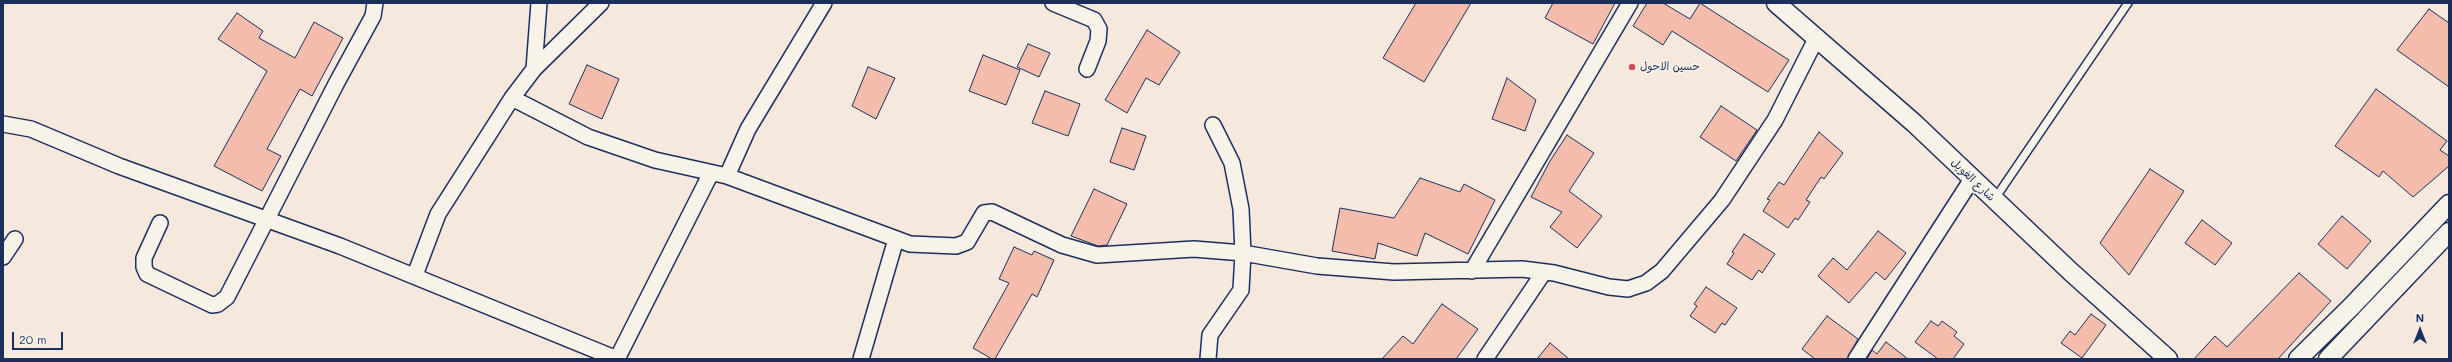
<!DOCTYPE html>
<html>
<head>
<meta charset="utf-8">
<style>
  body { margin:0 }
  #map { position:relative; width:2452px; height:362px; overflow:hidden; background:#f6e8dc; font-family:Mali,sans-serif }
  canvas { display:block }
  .frame { position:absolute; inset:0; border:4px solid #1b2f5e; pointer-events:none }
  .north { position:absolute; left:2400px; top:310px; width:40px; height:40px; -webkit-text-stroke:3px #f7f3e8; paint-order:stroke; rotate:0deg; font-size:11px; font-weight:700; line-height:16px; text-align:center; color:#1b2f5e }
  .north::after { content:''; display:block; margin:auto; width:14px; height:18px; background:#1b2f5e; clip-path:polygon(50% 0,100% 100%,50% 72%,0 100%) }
  .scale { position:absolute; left:12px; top:332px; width:51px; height:18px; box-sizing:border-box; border:2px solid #1b2f5e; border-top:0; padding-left:5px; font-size:12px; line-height:14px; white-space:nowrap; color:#1b2f5e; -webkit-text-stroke:3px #f7f3e8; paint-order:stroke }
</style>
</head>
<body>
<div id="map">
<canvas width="2452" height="362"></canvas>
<div class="frame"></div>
<div class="north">N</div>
<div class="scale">20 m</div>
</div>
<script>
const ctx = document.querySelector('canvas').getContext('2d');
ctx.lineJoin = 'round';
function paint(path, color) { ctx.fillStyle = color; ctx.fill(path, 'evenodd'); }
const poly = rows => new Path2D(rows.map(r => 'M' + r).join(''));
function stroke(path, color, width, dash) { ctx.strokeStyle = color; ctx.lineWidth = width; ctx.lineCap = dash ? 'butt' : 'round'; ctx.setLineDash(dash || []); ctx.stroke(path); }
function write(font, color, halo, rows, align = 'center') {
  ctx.font = font + ' Mali,"Playpen Sans Arabic",sans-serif'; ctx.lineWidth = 4; ctx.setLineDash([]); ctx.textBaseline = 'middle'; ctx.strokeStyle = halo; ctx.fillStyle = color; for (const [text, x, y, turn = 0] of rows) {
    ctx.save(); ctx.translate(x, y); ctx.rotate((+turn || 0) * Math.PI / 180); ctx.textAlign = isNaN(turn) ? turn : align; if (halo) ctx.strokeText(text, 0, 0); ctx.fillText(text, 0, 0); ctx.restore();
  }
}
const building = poly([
  [1416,3,1471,3,1424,82,1383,58,1416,3],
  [1553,3,1615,3,1593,44,1545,18,1553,3],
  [1647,3,1663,3,1690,19,1700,3,1789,60,1768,92,1672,31,1663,45,1633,26,1647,3],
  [2429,9,2449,23,2449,87,2397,50,2429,9],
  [237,13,263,31,259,38,295,58,314,22,343,38,312,96,300,89,267,149,281,156,262,191,214,166,267,71,218,39,237,13],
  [1147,30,1180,52,1159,85,1146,78,1127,113,1105,100,1147,30],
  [1028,44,1050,53,1039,77,1017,67,1028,44],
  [983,55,1020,70,1006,105,969,91,983,55],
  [587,65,619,79,602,119,569,104,587,65],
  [868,67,895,78,876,119,852,106,868,67],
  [1507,78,1536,100,1525,131,1492,119,1507,78],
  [2376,89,2447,141,2440,150,2449,156,2449,166,2413,197,2383,171,2379,177,2335,146,2376,89],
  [1045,91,1080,104,1068,136,1032,123,1045,91],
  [1721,106,1757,130,1736,161,1700,137,1721,106],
  [1122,128,1146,136,1134,170,1110,162,1122,128],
  [1819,132,1843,153,1824,179,1821,177,1806,200,1810,202,1798,220,1795,218,1788,228,1763,211,1770,200,1767,199,1779,182,1784,185,1819,132],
  [1567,135,1594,153,1569,191,1602,216,1577,248,1550,227,1562,212,1531,197,1550,161,1567,135],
  [2150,169,2184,191,2129,275,2100,243,2150,169],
  [1420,178,1460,192,1464,184,1495,200,1468,254,1425,233,1417,256,1378,243,1375,259,1332,251,1340,208,1394,218,1420,178],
  [1094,189,1127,204,1107,245,1098,246,1071,236,1094,189],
  [2342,216,2371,241,2347,269,2318,244,2342,216],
  [2202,220,2232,243,2215,265,2185,243,2202,220],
  [1878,231,1906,253,1885,280,1876,272,1849,303,1818,276,1833,258,1847,270,1878,231],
  [1744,234,1775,254,1762,273,1759,270,1752,280,1727,264,1734,253,1732,252,1744,234],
  [1014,247,1032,255,1034,251,1054,260,1037,297,1032,294,995,359,992,359,973,348,1009,283,999,279,1014,247],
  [2299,273,2331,301,2278,359,2194,359,2215,336,2227,347,2299,273],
  [1706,287,1737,308,1725,325,1722,323,1715,333,1690,316,1697,306,1694,304,1706,287],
  [1442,304,1478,329,1456,359,1382,359,1403,336,1413,344,1442,304],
  [2091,314,2106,325,2082,358,2061,343,2070,331,2075,335,2091,314],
  [1827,316,1858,339,1847,359,1815,359,1802,349,1827,316],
  [1931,321,1938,326,1942,321,1957,332,1954,336,1964,344,1953,359,1938,359,1915,342,1931,321],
  [1886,342,1908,359,1867,359,1872,350,1877,354,1886,342],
  [1550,343,1569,359,1537,359,1550,343]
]);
paint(building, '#f4bcaa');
stroke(building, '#1b2f5e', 1);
const service = poly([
  [1994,200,2128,3]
]);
const minor = poly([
  [1053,3,1094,20,1099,29,1098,41,1087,69],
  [534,69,539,3],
  [512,98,588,137,655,160,727,176,910,244,956,246,967,242,984,213,992,212,1062,245,1097,255,1194,249,1243,253,1317,266,1394,272,1522,269,1554,273,1609,287,1628,289,1646,283,1662,271,1722,200,1775,120,1817,37],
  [3,124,31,129,119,166,340,246,617,359],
  [727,176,748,129,824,3],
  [160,223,144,258,144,267,147,274,212,305,218,304,227,297,336,84,373,16,375,3],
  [3,257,15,239],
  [1472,271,1630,3],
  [415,275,438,214,512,98,534,69,601,3],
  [617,359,711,173],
  [861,359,896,239],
  [1208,359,1210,335,1241,290,1243,253,1241,209,1232,163,1213,125],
  [1485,359,1544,272],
  [1856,359,1972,179]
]);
const tertiary = poly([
  [1776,3,1914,123,2071,272,2168,359],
  [2298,359,2351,307,2449,204],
  [2328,359,2449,232]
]);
stroke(service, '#1b2f5e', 10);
stroke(minor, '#1b2f5e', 18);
stroke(tertiary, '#1b2f5e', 21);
stroke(service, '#f7f3e8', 7);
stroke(minor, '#f7f3e8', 15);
stroke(tertiary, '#f7f3e8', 18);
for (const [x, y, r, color] of [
  [1632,67,4,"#d1495b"]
]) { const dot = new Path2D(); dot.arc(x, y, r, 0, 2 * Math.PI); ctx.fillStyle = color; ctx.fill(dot); stroke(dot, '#f7f3e8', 1.5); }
write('11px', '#1b2f5e', '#f7f3e8', [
  ["حسين الاحول",1640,67]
], 'left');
write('11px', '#1b2f5e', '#f7f3e8', [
  ["شارع الغويل",1973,180,44]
]);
</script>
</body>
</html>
